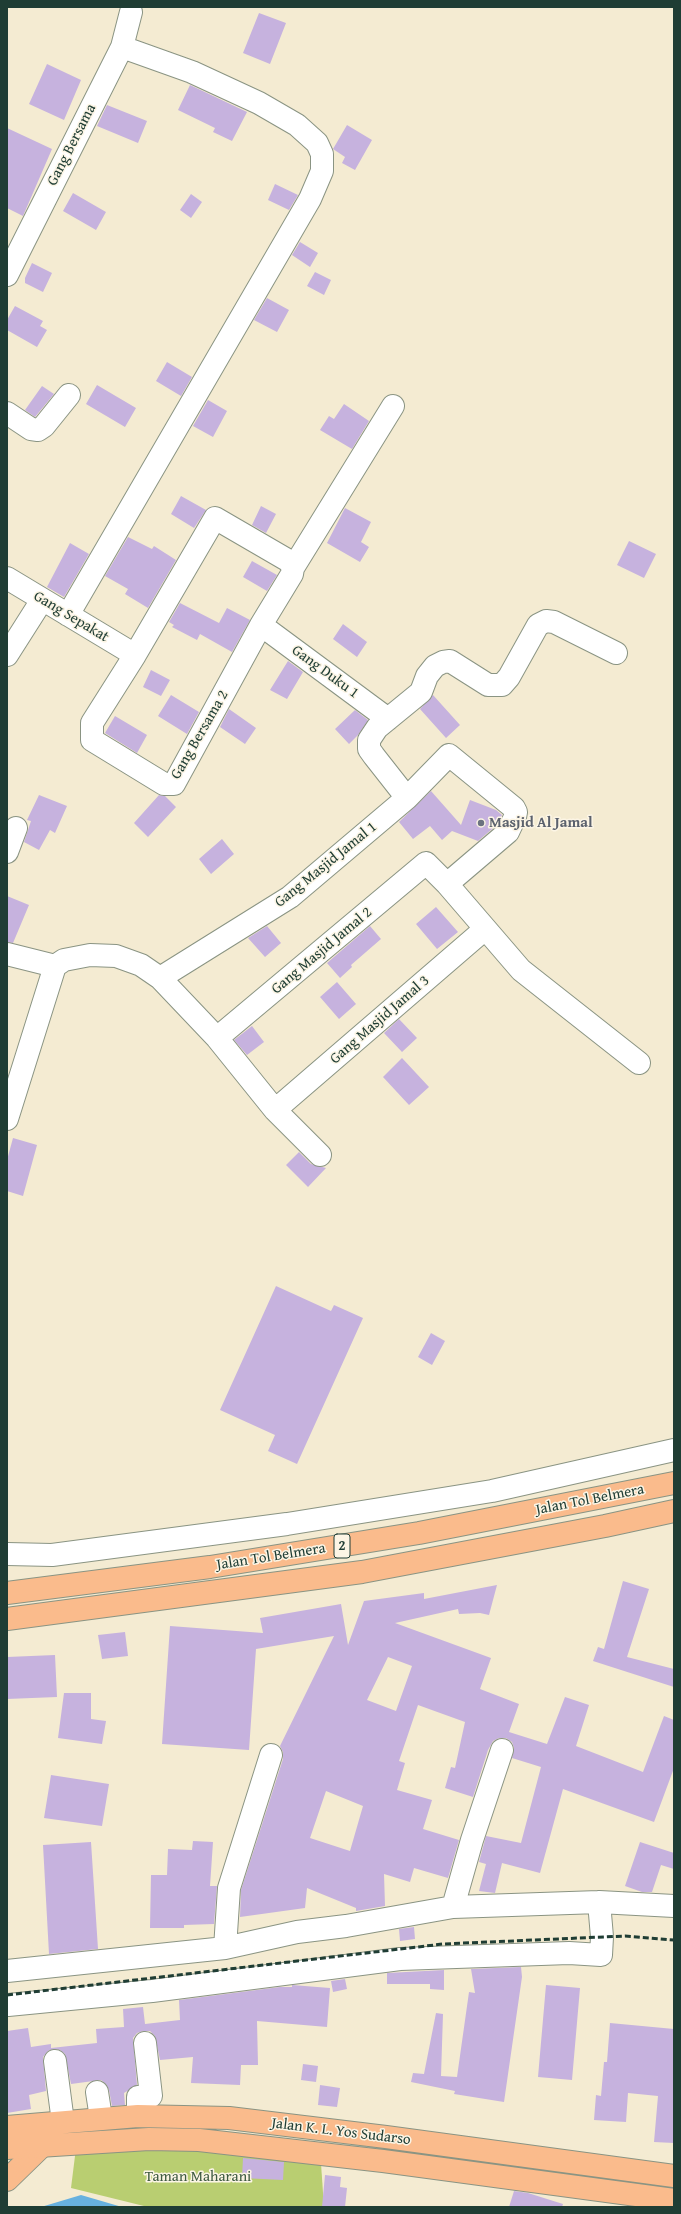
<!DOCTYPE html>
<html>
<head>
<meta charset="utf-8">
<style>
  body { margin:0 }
  #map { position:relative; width:681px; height:2214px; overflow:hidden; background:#f4ebd2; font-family:"Gentium Book Plus",serif }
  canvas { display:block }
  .frame { position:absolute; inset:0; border:8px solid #1f3d34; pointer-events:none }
</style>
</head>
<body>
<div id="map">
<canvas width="681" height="2214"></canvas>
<div class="frame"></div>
</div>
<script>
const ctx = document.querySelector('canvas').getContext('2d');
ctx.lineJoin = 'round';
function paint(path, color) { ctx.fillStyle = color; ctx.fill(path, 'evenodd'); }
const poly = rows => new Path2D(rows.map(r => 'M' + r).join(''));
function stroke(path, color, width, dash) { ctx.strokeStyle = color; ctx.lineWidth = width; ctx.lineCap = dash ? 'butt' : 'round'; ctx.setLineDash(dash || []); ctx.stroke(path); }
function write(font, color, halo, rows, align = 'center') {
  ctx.font = font + ' "Gentium Book Plus",serif'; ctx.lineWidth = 3; ctx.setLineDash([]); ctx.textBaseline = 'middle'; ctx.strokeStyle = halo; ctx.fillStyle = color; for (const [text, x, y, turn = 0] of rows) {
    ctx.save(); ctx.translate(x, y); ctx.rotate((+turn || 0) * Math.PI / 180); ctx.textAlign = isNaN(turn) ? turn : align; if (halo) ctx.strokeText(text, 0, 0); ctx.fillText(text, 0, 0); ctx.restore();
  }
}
paint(poly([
  [76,2148,320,2149,324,2207,148,2207,71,2188]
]), '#b9ce71');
paint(poly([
  [81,2195,122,2207,41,2207]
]), '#67b1df');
paint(poly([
  [259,13,286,23,270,64,243,53],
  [47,64,81,80,64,120,29,104],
  [190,85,247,112,232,141,213,132,215,128,178,110],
  [107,105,147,121,138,143,97,126],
  [347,125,372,140,355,170,342,163,345,157,333,149],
  [7,128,52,149,23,216,7,208],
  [275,184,298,195,289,210,268,200],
  [73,193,106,212,96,230,63,211],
  [191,194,202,202,191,218,180,210],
  [300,242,318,253,310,267,292,255],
  [32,263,52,273,43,292,25,283,25,278],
  [315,272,331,280,324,295,307,286],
  [267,298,289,310,277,332,254,320],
  [15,306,43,321,40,326,47,330,37,347,7,330,7,320],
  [167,362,192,377,181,396,156,381],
  [97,385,136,408,125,427,86,404],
  [42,386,54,394,35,417,25,410],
  [208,400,227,411,213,437,193,426],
  [344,404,369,421,352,449,320,430,329,416,334,419],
  [181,496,206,510,194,528,171,514],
  [261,506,276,514,266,533,252,525],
  [345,508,371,522,361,542,369,547,360,562,327,543],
  [128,537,152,549,154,546,176,560,148,608,125,594,128,589,105,576],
  [629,541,656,554,644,578,617,565],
  [70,543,89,554,64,597,47,587],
  [252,561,277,575,267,591,243,577],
  [180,603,219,623,227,608,250,620,232,652,200,634,197,640,172,627,174,625,169,622],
  [343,624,367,642,357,657,333,639],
  [288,661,303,672,287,699,270,690],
  [151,670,170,680,161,696,143,687],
  [171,695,199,712,187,734,158,716],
  [433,695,460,725,446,738,420,709],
  [229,709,256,728,245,744,220,727],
  [355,710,368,720,358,735,349,744,335,729],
  [115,716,147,735,137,753,105,733],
  [431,791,461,825,470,800,496,810,502,815,498,824,478,841,452,831,442,840,430,826,413,839,399,822],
  [39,795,67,806,55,833,50,830,39,850,24,842,31,821,27,820],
  [159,795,165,796,176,807,148,837,134,823],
  [222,839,234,854,211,874,199,859],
  [7,896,29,905,13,943,7,942],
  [436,907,458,932,437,949,416,924],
  [267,926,281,943,265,957,248,938],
  [370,926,381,939,351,965,352,967,340,978,327,963],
  [337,982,356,1004,339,1019,320,997],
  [399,1019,417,1038,402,1052,384,1033],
  [252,1026,264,1042,247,1055,234,1040],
  [402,1058,429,1087,409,1105,383,1077],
  [13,1138,37,1145,23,1196,7,1191,7,1160],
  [299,1152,311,1164,326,1168,308,1187,286,1165],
  [276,1286,331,1311,334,1305,363,1318,297,1464,268,1451,275,1435,220,1410],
  [431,1333,445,1341,432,1365,418,1357],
  [623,1581,649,1589,627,1657,674,1669,674,1687,593,1661,598,1647,604,1649],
  [497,1585,489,1615,480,1613,459,1614,458,1609,395,1623,491,1658,480,1689,519,1704,509,1732,547,1744,565,1697,589,1705,576,1746,643,1772,664,1716,674,1720,674,1768,654,1822,563,1789,540,1873,502,1863,495,1893,479,1891,486,1864,479,1862,486,1836,521,1843,541,1767,512,1758,514,1748,512,1742,506,1738,499,1738,493,1741,488,1750,473,1797,445,1788,451,1767,455,1768,465,1722,418,1705,399,1761,405,1763,397,1790,432,1800,423,1829,459,1840,448,1878,414,1868,410,1882,384,1874,385,1906,356,1911,356,1908,307,1888,305,1908,240,1917,241,1890,283,1759,283,1752,280,1746,334,1636,256,1649,249,1750,162,1744,170,1626,263,1633,260,1618,341,1604,348,1645,364,1601,424,1593,424,1599],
  [388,1657,412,1666,396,1711,367,1700],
  [326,1791,363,1806,350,1851,310,1838],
  [125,1632,128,1656,102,1659,98,1635],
  [55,1655,57,1697,7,1699,7,1657],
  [64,1693,91,1693,91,1719,106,1721,102,1744,58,1738],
  [51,1775,109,1784,102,1826,44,1818],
  [193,1841,213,1842,210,1886,217,1886,214,1924,184,1925,184,1928,150,1928,151,1875,167,1875,168,1849,192,1850],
  [91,1842,98,1949,49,1954,43,1845],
  [640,1842,674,1853,674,1869,661,1865,652,1892,642,1892,625,1886],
  [414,1927,415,1939,400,1941,399,1929],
  [521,1967,522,1977,504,2102,454,2094,455,2091,411,2082,413,2073,424,2074,436,2013,443,2014,441,2076,457,2077,469,1992,475,1993,471,1969],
  [444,1970,444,1990,430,1989,430,1984,387,1984,387,1973],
  [345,1979,347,1989,333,1992,331,1981],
  [292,1985,330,1988,327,2027,257,2021,258,2065,241,2065,240,2085,191,2083,193,2057,160,2060,155,2036,150,2031,143,2031,137,2033,133,2038,137,2085,124,2093,125,2105,112,2106,109,2090,106,2084,101,2080,71,2084,65,2054,60,2050,54,2049,48,2051,43,2057,46,2091,29,2095,31,2109,7,2113,7,2031,28,2028,31,2047,51,2044,51,2048,97,2043,96,2029,124,2027,123,2009,143,2007,145,2024,180,2020,179,2000,280,1987,292,1987],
  [546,1985,580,1988,572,2080,538,2077],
  [610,2023,674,2029,674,2143,654,2142,658,2096,628,2093,626,2122,594,2120,596,2095,601,2096,604,2062,607,2062],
  [303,2064,318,2066,316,2082,301,2080],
  [320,2085,340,2088,337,2107,318,2105],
  [243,2158,284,2162,283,2180,242,2178],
  [325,2175,341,2177,340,2187,347,2188,345,2207,322,2207],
  [514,2191,528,2193,563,2204,562,2207,509,2207]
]), '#c6b2de');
const minor = poly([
  [7,275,122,47,131,12],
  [7,413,31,429,38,430,44,426,69,395],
  [215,518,289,561,293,568,292,574,261,625,174,784,164,784,92,740,92,723,135,655,215,518],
  [293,568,393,406],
  [7,578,135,655],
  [68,615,310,199,322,171,322,154,317,143,297,125,259,103,192,72,122,47],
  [261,625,388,719],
  [7,655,42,600],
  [407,798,374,756,369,749,369,740,377,728,421,692,427,676,435,666,443,662,450,661,488,685,502,685,509,677,538,625,546,621,554,622,616,653],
  [7,852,16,828],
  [7,954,55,966],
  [160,978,290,897,407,798,449,755,514,808,516,812,515,817,508,832,447,884],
  [217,1038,426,863,447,884,521,970,639,1063],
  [275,1110,485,929],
  [7,1119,55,966,64,960,90,955,116,956,141,965,160,978,217,1038,275,1110,320,1155],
  [7,1554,52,1555,287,1524,492,1491,674,1450],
  [453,1907,472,1840,502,1750],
  [225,1948,229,1888,271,1755],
  [7,1971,225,1948,297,1932,346,1926,453,1907,599,1902,674,1906],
  [8,2005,152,1991,400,1959,569,1953,601,1955,602,1937,599,1902],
  [55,2061,63,2122],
  [97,2092,101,2118],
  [138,2116,138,2097,151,2096,145,2043]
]);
const major = poly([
  [7,2180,43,2145,42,2132]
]);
const highway = poly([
  [7,1593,210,1567,419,1533,674,1483],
  [7,1619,362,1572,605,1526,674,1511],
  [7,2127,138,2116,229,2118,386,2137,674,2176],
  [7,2148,149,2139,199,2140,383,2161,674,2200]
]);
stroke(minor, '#8a9483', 24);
stroke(major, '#8a9483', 24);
stroke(highway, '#8a9483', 24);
stroke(minor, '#fff', 22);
stroke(major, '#fabb8c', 22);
stroke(highway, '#fabb8c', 22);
stroke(poly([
  [7,1995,443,1944,625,1936,674,1940]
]), '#1f3d34', 3, [6, 3]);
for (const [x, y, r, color] of [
  [481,823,4,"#6b7280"]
]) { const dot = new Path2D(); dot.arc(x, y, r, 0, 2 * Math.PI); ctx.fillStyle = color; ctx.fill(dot); stroke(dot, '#fcf5e5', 1.5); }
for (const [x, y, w] of [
  [342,1546,16]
]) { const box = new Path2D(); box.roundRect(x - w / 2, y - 12, w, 24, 3); ctx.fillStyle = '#fcf5e5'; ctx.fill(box); stroke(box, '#1f3d34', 1); }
write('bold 14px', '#1f3d34', null, [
  ["2",342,1546]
]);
write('15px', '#1f3d34', '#fcf5e5', [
  ["Gang Bersama",72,145,-63],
  ["Gang Sepakat",71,617,31],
  ["Gang Duku 1",325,672,36],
  ["Gang Bersama 2",200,735,-60],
  ["Gang Masjid Jamal 1",326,865,-39],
  ["Gang Masjid Jamal 2",322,951,-40],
  ["Gang Masjid Jamal 3",380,1020,-41],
  ["Jalan Tol Belmera",590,1500,-11],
  ["Jalan Tol Belmera",271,1557,-9],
  ["Jalan K. L. Yos Sudarso",341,2132,7]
]);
write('bold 15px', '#5b616d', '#fcf5e5', [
  ["Masjid Al Jamal",489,823]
], 'left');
write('15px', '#3e5a40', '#fcf5e5', [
  ["Taman Maharani",198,2177]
]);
</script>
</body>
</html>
